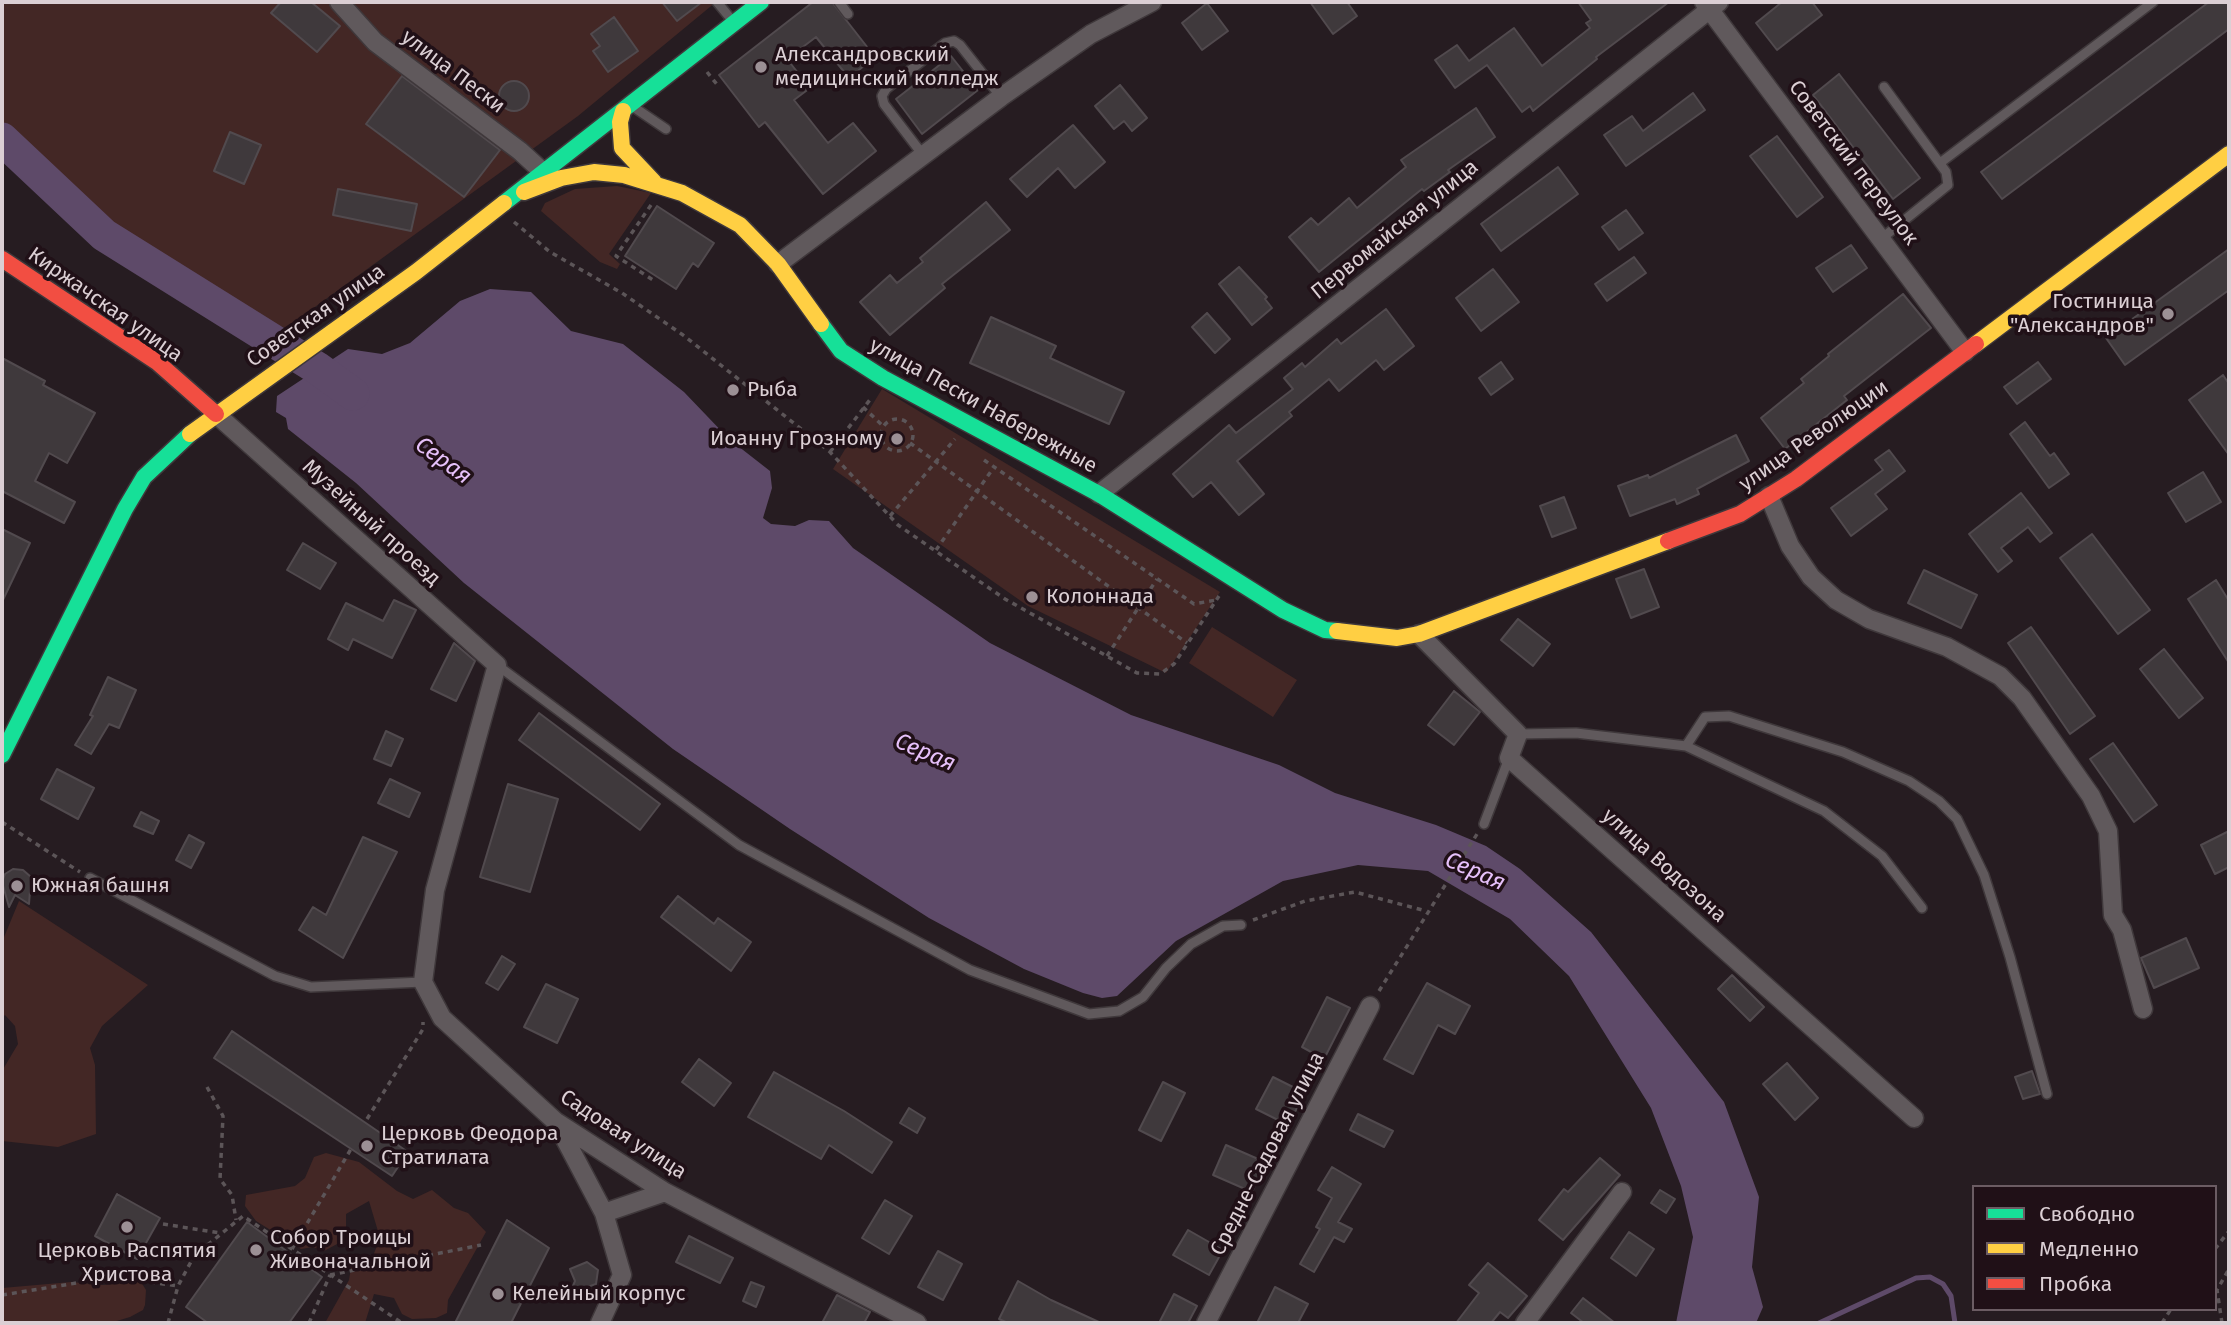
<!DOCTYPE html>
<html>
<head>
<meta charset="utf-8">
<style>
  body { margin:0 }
  #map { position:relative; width:2231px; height:1325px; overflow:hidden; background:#261c21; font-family:"Fira Sans",sans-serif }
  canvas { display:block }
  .frame { position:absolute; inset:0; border:4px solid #dbcfd4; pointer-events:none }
  .legend { position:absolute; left:1972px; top:1185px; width:245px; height:126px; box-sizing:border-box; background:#201017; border:2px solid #6b5c63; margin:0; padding:9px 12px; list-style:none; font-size:21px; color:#dbcfd4 }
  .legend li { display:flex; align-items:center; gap:14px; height:35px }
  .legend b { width:35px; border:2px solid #6b5c63 }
</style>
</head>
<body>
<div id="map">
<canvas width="2231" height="1325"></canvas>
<div class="frame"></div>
<ul class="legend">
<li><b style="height:9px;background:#16e098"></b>Свободно</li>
<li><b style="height:9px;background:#ffcf43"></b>Медленно</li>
<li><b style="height:9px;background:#f24e42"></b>Пробка</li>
</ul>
</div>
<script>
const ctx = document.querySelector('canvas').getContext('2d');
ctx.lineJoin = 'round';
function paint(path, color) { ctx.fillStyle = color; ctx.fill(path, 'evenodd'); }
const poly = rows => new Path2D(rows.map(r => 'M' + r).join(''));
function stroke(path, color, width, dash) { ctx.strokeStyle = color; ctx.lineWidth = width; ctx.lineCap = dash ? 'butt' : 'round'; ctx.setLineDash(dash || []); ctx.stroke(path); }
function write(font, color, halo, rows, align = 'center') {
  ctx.font = font + ' "Fira Sans",sans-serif'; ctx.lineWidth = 7; ctx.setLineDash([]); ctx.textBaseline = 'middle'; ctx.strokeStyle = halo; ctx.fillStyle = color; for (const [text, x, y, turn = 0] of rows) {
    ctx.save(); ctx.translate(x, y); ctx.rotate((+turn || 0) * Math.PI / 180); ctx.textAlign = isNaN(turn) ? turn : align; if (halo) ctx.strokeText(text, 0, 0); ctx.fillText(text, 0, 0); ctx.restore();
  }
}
paint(poly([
  [2,2,716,2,578,116,286,328,220,308,65,185,2,125],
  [617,186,651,193,609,254,620,264,617,269,600,262,541,211,545,203,575,189],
  [882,389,1220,592,1166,673,1028,606,833,469],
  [1212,627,1297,680,1273,717,1189,663],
  [19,901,148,985,102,1026,90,1048,95,1065,96,1134,58,1147,2,1141,2,1071,18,1044,15,1026,5,1015,2,1018,2,942],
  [326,1153,359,1162,397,1191,413,1199,432,1190,454,1208,468,1213,486,1232,448,1300,447,1313,436,1318,412,1319,402,1314,394,1298,374,1294,365,1323,325,1323,349,1280,352,1262,373,1256,380,1238,369,1201,346,1214,346,1231,339,1243,324,1251,313,1247,301,1249,256,1221,245,1206,246,1195,295,1186,305,1178,314,1157],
  [71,1282,103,1285,141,1282,146,1290,145,1305,143,1310,130,1317,110,1323,2,1323,2,1288]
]), '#432725');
paint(poly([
  [490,289,531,292,571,331,623,344,684,392,729,439,770,471,772,488,763,518,771,524,795,526,809,520,829,521,853,548,990,643,1131,715,1279,765,1335,793,1436,825,1486,846,1520,869,1591,932,1724,1102,1759,1197,1752,1267,1763,1307,1756,1323,1676,1323,1693,1237,1681,1186,1651,1108,1569,976,1510,919,1428,871,1358,865,1283,881,1176,941,1117,996,1102,998,1083,993,1024,969,929,918,790,829,673,749,464,583,356,483,288,429,286,418,276,412,277,396,348,349,382,354,410,343,460,301]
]), '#5e4a69');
stroke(poly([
  [1819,1323,1916,1278,1930,1277,1943,1284,1951,1296,1955,1323]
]), '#5e4a69', 5);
stroke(poly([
  [2,139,104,235,317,368,353,394]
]), '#5e4a69', 33);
const building = poly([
  [281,2,311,2,340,26,317,52,271,13,281,2],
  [662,2,702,2,677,21,662,2],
  [813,2,832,2,875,57,849,78,816,37,787,59,810,88,794,100,828,143,853,123,876,151,823,194,765,122,759,127,719,75,813,2],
  [1310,2,1347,2,1357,16,1333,34,1310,2],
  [1578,2,1669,2,1596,57,1597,59,1533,111,1530,106,1522,112,1487,65,1455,88,1435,60,1457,45,1469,61,1514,28,1542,66,1590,28,1586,23,1591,20,1578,2],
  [1782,2,1812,2,1822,15,1777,50,1756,23,1782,2],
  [2209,2,2229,2,2229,29,2002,199,1981,172,2209,2],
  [1207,3,1228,31,1202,50,1182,23,1207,3],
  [614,17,638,51,608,72,593,51,600,46,591,34,614,17],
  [951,56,978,90,922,134,896,99,951,56],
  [1839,74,1920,178,1893,199,1813,95,1839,74],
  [402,76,500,150,464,197,366,124,402,76],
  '499 96a15 15 0 1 1 30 0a15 15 0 1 1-30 0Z',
  [1120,85,1147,118,1132,131,1124,121,1114,129,1095,106,1120,85],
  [1693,93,1705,110,1626,166,1604,135,1632,116,1643,131,1693,93],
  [1476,108,1495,137,1448,170,1450,172,1424,191,1422,189,1319,272,1289,237,1311,218,1318,225,1349,198,1357,208,1406,167,1401,160,1476,108],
  [1073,125,1105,162,1075,188,1058,168,1027,197,1010,179,1073,125],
  [230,132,261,145,244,184,214,171,230,132],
  [1777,136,1823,197,1797,217,1750,156,1777,136],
  [1558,167,1578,194,1501,251,1481,224,1558,167],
  [338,189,417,204,411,231,333,215,338,189],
  [986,202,1010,230,942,284,945,288,890,335,860,302,890,275,897,283,923,262,920,258,986,202],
  [657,206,714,243,698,267,693,263,676,289,625,256,657,206],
  [1626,210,1643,233,1619,250,1602,227,1626,210],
  [1851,245,1867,268,1833,292,1816,268,1851,245],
  [2229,249,2229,290,2125,365,2106,338,2229,249],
  [1634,257,1646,273,1607,301,1595,284,1634,257],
  [1239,267,1267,297,1265,299,1272,308,1252,325,1219,284,1239,267],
  [1493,269,1519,302,1481,331,1456,298,1493,269],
  [1903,294,1931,328,1844,396,1847,400,1785,449,1761,418,1804,383,1801,379,1829,356,1828,354,1903,294],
  [1386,309,1414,346,1384,370,1376,360,1339,391,1329,379,1289,412,1292,416,1237,461,1264,494,1239,515,1211,482,1193,497,1173,474,1229,425,1236,433,1293,389,1284,378,1302,363,1305,367,1337,339,1341,344,1386,309],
  [1207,313,1230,339,1215,353,1192,327,1207,313],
  [991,317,1056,346,1050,358,1124,392,1109,424,970,363,991,317],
  [2,358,45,381,43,385,95,413,67,463,49,453,35,481,75,502,64,523,2,491,2,358],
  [1501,362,1513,379,1491,395,1479,378,1501,362],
  [2038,362,2051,379,2017,404,2004,387,2038,362],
  [2223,375,2229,384,2229,455,2189,400,2223,375],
  [2025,422,2050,456,2054,453,2069,474,2049,488,2010,434,2025,422],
  [1736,435,1749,461,1697,489,1699,494,1677,504,1675,499,1630,516,1618,486,1648,475,1649,478,1736,435],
  [1889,450,1905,471,1875,494,1887,509,1851,536,1831,508,1883,470,1875,460,1889,450],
  [2203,472,2221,502,2186,522,2168,493,2203,472],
  [2021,493,2052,533,2040,542,2028,527,2001,548,2012,561,1998,572,1969,534,2021,493],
  [1564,497,1576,528,1552,537,1540,506,1564,497],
  [2,529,30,543,2,602,2,529],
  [2092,534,2150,610,2118,634,2060,558,2092,534],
  [303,543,336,563,320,589,287,570,303,543],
  [1644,569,1659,607,1631,618,1616,579,1644,569],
  [1924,570,1977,595,1961,628,1908,603,1924,570],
  [2216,580,2229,601,2229,663,2188,599,2216,580],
  [394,600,416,610,392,658,353,639,348,650,328,639,346,603,383,621,394,600],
  [1518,619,1550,644,1533,666,1501,640,1518,619],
  [2031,627,2095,716,2070,734,2008,643,2031,627],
  [454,643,475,661,456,701,431,689,454,643],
  [2164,649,2203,698,2179,718,2140,669,2164,649],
  [108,677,136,690,119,728,109,724,91,754,75,745,93,716,90,715,108,677],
  [1454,691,1480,712,1454,745,1428,725,1454,691],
  [539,713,660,804,640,830,519,740,539,713],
  [386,731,403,739,391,766,374,759,386,731],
  [2113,743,2157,805,2134,822,2090,759,2113,743],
  [57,769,94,788,78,819,41,799,57,769],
  [390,779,420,793,409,817,378,803,390,779],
  [508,784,558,799,530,892,480,877,508,784],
  [141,812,159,821,153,834,134,826,141,812],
  [2229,831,2229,867,2215,874,2201,845,2229,831],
  [189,835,204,843,191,868,176,860,189,835],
  [363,837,397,852,343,958,299,930,313,907,326,915,363,837],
  [13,869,23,870,31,877,29,904,15,895,9,907,2,882,5,874,13,869],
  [678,896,714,924,718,918,751,942,731,971,661,917,678,896],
  [2186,938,2199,968,2154,988,2141,958,2186,938],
  [502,956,515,964,498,990,486,983,502,956],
  [1732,975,1764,1007,1750,1021,1718,989,1732,975],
  [1427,983,1470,1006,1455,1034,1438,1025,1413,1074,1384,1059,1427,983],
  [546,984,578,999,557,1043,524,1027,546,984],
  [1327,997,1350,1008,1324,1059,1302,1047,1327,997],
  [232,1031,408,1152,392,1176,214,1058,232,1031],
  [699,1059,731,1083,714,1106,682,1082,699,1059],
  [1787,1063,1818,1098,1795,1120,1763,1084,1787,1063],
  [2032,1071,2040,1094,2023,1099,2015,1077,2032,1071],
  [774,1072,844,1111,892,1142,872,1173,829,1145,821,1159,748,1117,774,1072],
  [1273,1077,1305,1093,1288,1125,1256,1109,1273,1077],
  [1163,1082,1185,1093,1161,1141,1139,1130,1163,1082],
  [909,1108,925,1118,917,1133,900,1123,909,1108],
  [1358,1114,1393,1131,1384,1147,1350,1130,1358,1114],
  [1226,1145,1265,1162,1252,1192,1213,1175,1226,1145],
  [1600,1158,1620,1175,1563,1240,1539,1220,1564,1189,1568,1192,1600,1158],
  [1332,1167,1361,1184,1338,1222,1352,1229,1344,1242,1334,1237,1314,1272,1300,1264,1320,1229,1316,1227,1332,1198,1318,1190,1332,1167],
  [1660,1190,1675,1199,1666,1213,1651,1203,1660,1190],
  [117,1194,160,1218,137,1259,95,1236,117,1194],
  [885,1200,912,1216,889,1254,862,1238,885,1200],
  [507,1220,549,1248,511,1323,455,1323,507,1220],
  [247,1222,322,1277,289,1323,208,1323,186,1307,247,1222],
  [1188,1230,1223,1250,1209,1275,1173,1255,1188,1230],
  [1629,1232,1654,1249,1636,1276,1611,1258,1629,1232],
  [689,1236,733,1258,720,1283,676,1262,689,1236],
  [938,1251,962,1264,943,1300,918,1287,938,1251],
  [587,1262,598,1270,596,1284,570,1293,575,1281,570,1269,587,1262],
  [1488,1263,1527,1296,1508,1318,1500,1312,1491,1323,1456,1323,1479,1293,1469,1285,1488,1263],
  [1018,1281,1051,1300,1101,1323,1008,1323,999,1319,1018,1281],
  [751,1282,764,1287,756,1307,743,1301,751,1282],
  [1275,1287,1308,1304,1298,1323,1257,1323,1275,1287],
  [1174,1294,1197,1306,1188,1323,1159,1323,1174,1294],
  [837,1295,870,1312,864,1323,822,1323,837,1295],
  [1583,1298,1615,1323,1584,1323,1571,1313,1583,1298]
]);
paint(building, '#3f393c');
stroke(building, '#514a4e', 2);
const lane = poly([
  [717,2,731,19],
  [839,2,848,14],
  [632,106,666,129],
  [923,155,884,104,882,96,886,89,945,43,954,41,960,45,1001,97],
  [1940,163,2153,2],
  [1881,239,1948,185,1946,172,1884,87],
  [497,665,739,845,970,970,1089,1014,1119,1011,1143,997,1166,968,1191,944,1223,926,1241,925],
  [1518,734,1576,733,1686,746,1824,811,1882,856,1922,908],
  [1686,746,1705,717,1729,716,1843,752,1909,781,1939,801,1957,819,1984,875,2010,957,2047,1094],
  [1484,824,1509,758],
  [90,878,275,976,311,987,423,982]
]);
const street = poly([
  [339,2,375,42,520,151,544,173],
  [1704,2,1965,352],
  [778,264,1001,97,1091,34,1152,2],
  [216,414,497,665,435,890,423,982,442,1018,555,1121,665,1192,917,1323],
  [1099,494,1719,2],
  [1769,496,1790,546,1811,577,1836,600,1869,619,1947,647,2000,676,2022,698,2091,796,2108,831,2113,915,2122,930,2143,1009],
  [1419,634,1518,734,1509,758,1914,1118],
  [556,1122,604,1213,622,1275,600,1323],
  [604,1213,665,1192],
  [1206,1323,1370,1006],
  [1525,1323,1622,1192]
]);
const fast = poly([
  [504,203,761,2],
  [821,324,841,351,883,378,1099,494,1283,610,1325,630,1337,631],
  [2,755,125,509,144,477,190,434]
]);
const slow = poly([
  [623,111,620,122,622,148,654,182],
  [524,192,561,178,594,172,624,175,682,193,740,225,778,264,821,324],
  [1976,344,2229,154],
  [190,434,416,272,504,203],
  [1337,631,1397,638,1419,634,1668,541]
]);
const jam = poly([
  [2,259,157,362,216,414],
  [1668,541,1740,514,1796,479,1976,344]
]);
stroke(lane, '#3f383b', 12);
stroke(street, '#3f383b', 21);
stroke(fast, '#3f383b', 19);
stroke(slow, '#3f383b', 19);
stroke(jam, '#3f383b', 19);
stroke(poly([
  [707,72,719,87],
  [651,205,616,256,653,280],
  [514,222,550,252,622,293,683,335,830,452,898,525,1005,599,1137,673,1160,674,1174,664,1219,596],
  [863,407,883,426],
  '881 435a16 16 0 1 1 32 0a16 16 0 1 1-32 0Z',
  [910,443,1187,643],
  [830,452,872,397],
  [984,460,1194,604,1216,600],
  [890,516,955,439],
  [936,550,994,467],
  [1107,656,1157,579],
  [2,822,80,872],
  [1253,920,1305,901,1355,892,1426,911],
  [1379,991,1477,834],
  [207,1087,223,1116,220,1179,232,1195,236,1220],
  [367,1119,423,1029,423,1022],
  [163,1224,220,1233],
  [292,1249,351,1149],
  [2215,1249,2229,1231],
  [330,1275,481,1245],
  [2,1295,114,1277,178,1286],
  [168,1323,178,1286,194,1256,243,1216,402,1323],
  [309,1323,330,1275],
  [2162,1323,2171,1309],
  [2222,1323,2217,1290,2229,1269]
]), '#5c5558', 3.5, [5, 5]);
stroke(lane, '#60595c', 9);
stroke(street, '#60595c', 18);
stroke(fast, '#16e098', 16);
stroke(slow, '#ffcf43', 16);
stroke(jam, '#f24e42', 16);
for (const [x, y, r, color] of [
  [761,67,7,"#9c9095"],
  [2168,314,7,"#9c9095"],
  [733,390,7,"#9c9095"],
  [897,439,7,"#9c9095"],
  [1032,597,7,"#9c9095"],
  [17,886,7,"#9c9095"],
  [367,1146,7,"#9c9095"],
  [127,1227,7,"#9c9095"],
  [256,1250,7,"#9c9095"],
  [498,1294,7,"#9c9095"]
]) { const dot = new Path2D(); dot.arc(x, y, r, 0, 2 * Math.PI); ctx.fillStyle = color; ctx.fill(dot); stroke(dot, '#201017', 2.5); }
write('21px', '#dbcfd4', '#201017', [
  ["Александровский",775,55],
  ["медицинский колледж",775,79],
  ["Гостиница",2154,302,"right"],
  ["\"Александров\"",2154,326,"right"],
  ["Рыба",747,390],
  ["Иоанну Грозному",883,439,"right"],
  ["Колоннада",1046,597],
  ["Южная башня",31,886],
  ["Церковь Феодора",381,1134],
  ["Стратилата",381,1158],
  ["Собор Троицы",270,1238],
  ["Живоначальной",270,1262],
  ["Церковь Распятия",127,1251,"center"],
  ["Христова",127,1275,"center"],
  ["Келейный корпус",512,1294]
], 'left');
write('21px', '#dbcfd4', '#201017', [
  ["улица Пески",453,72,37],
  ["Советский переулок",1853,163,53],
  ["Первомайская улица",1395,230,-39],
  ["Киржачская улица",105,305,35],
  ["Советская улица",316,316,-35],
  ["улица Пески Набережные",983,406,29],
  ["улица Революции",1814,436,-35],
  ["Музейный проезд",371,523,42],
  ["улица Водозона",1664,866,42],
  ["Садовая улица",623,1135,33],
  ["Средне-Садовая улица",1268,1154,-63]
]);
write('italic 23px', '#e7c1fb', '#201017', [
  ["Серая",443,461,36],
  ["Серая",925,753,23],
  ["Серая",1475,872,24]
]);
</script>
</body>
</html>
